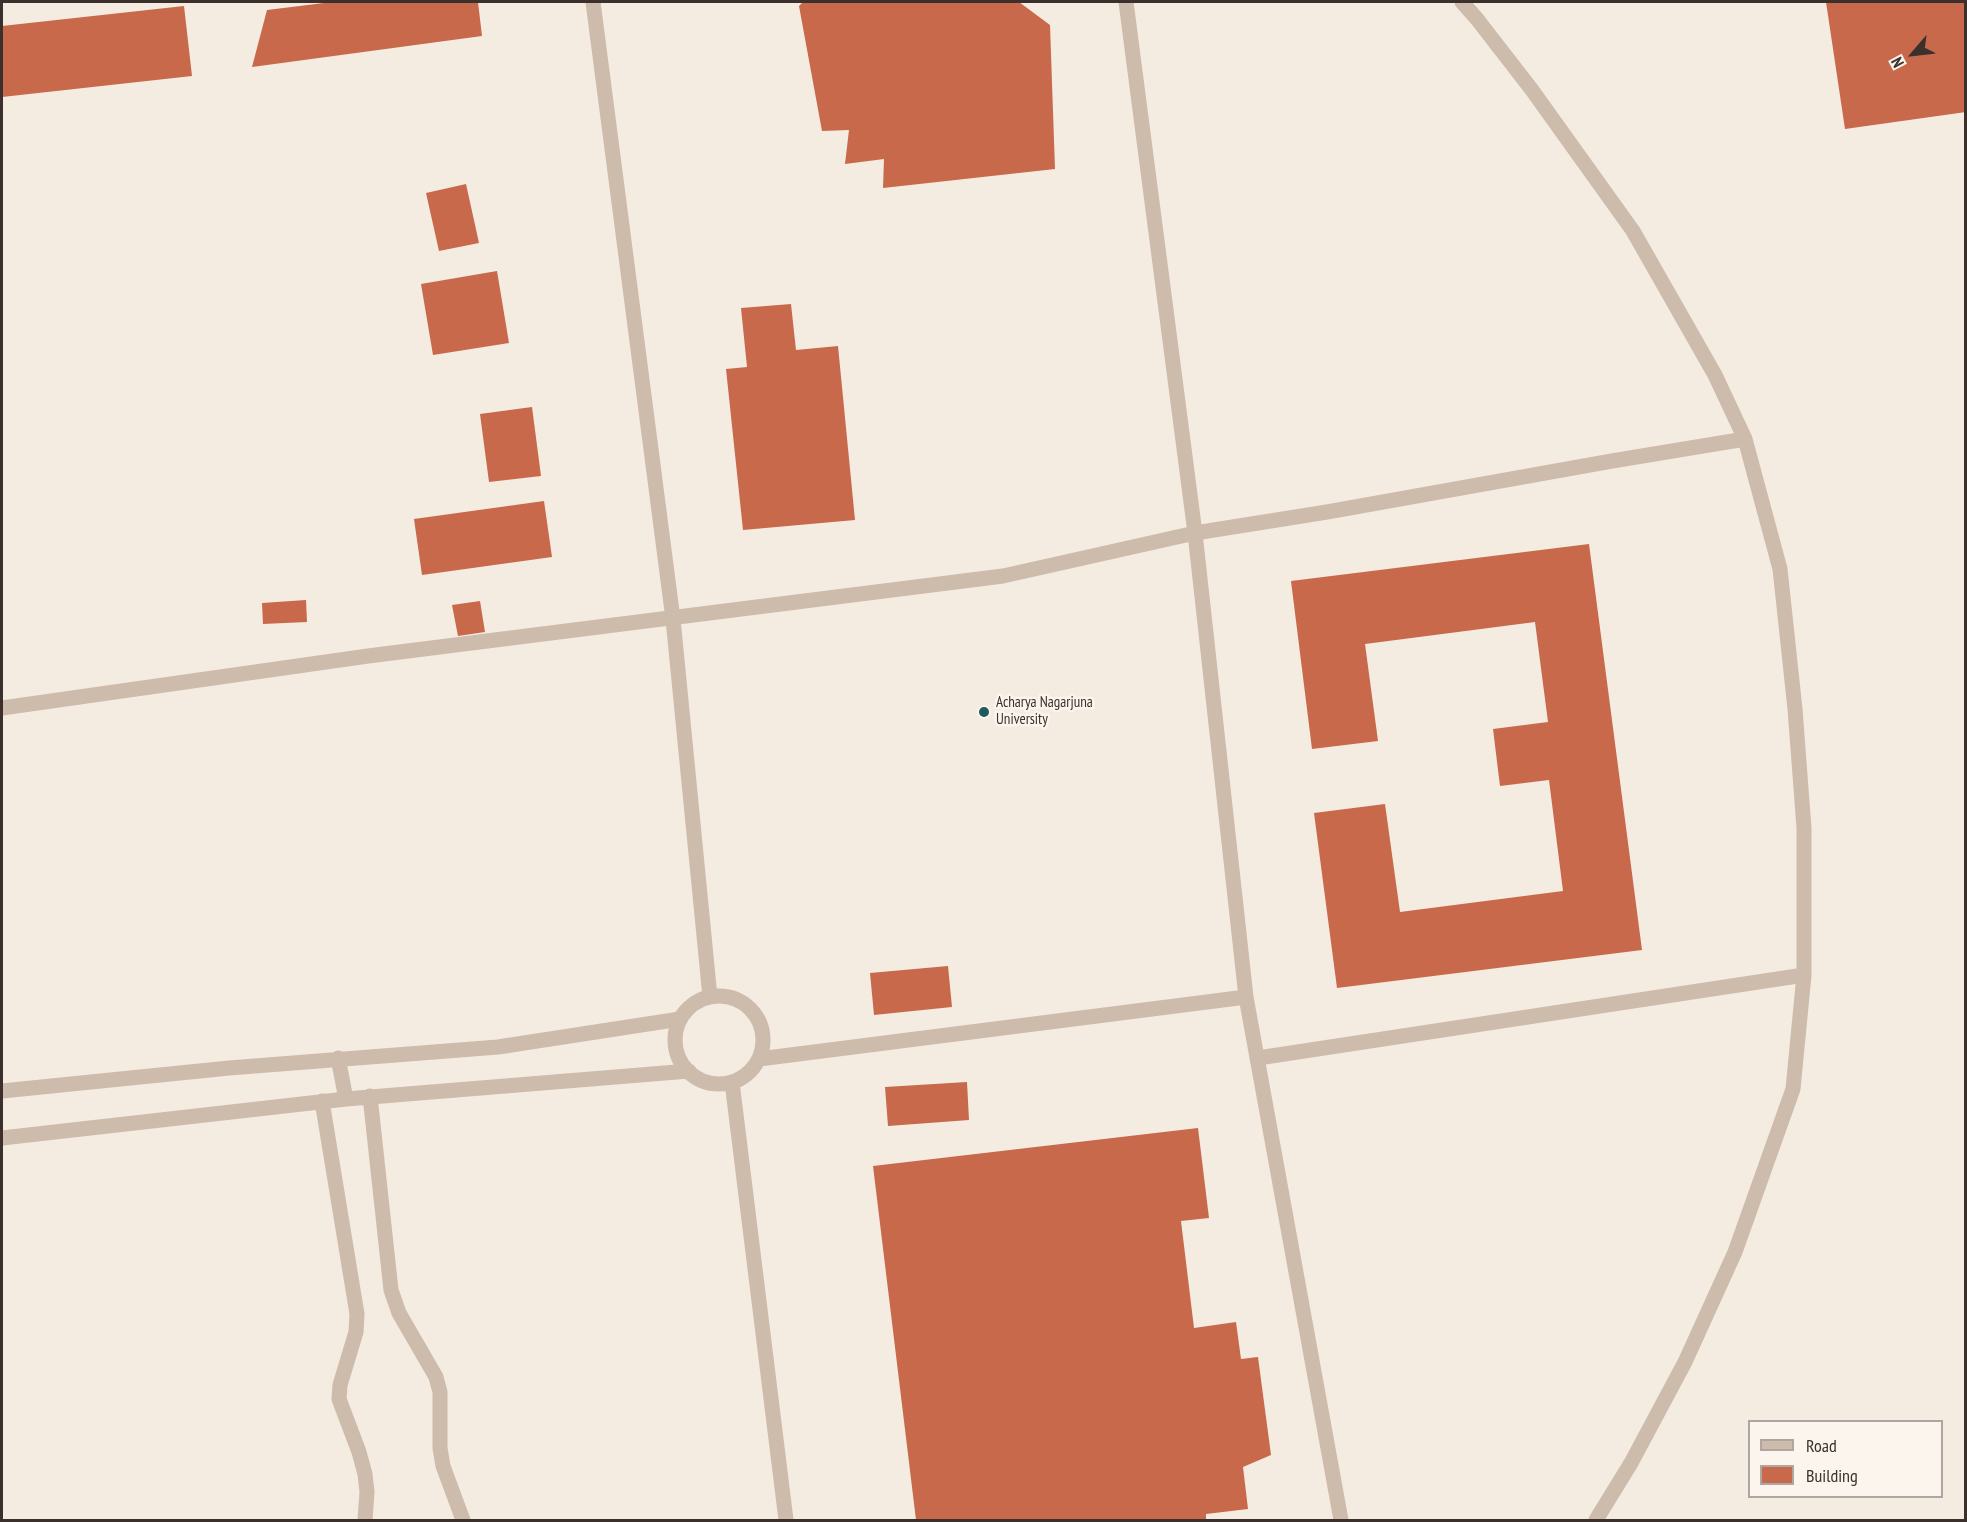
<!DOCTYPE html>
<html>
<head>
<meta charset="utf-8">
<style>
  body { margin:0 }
  #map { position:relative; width:1967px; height:1522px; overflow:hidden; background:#f4ebe1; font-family:"PT Sans Narrow",sans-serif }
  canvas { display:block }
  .frame { position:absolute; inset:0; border:3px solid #3b302b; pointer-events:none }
  .legend { position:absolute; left:1748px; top:1420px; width:195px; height:78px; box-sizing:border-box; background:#fbf5ee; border:2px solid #aea6a0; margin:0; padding:8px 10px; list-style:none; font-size:18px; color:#3b302b }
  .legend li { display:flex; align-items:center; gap:12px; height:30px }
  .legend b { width:30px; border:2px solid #aea6a0 }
  .north { position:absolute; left:1883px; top:24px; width:60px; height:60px; -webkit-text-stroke:4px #fbf5ee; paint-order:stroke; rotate:242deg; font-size:16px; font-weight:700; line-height:24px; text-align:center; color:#3b302b }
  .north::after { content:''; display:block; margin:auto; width:21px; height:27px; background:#3b302b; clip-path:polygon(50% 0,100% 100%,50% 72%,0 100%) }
</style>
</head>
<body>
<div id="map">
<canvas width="1967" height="1522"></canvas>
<div class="frame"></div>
<ul class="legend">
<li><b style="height:8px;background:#cdbbac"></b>Road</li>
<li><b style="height:16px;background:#c8694b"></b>Building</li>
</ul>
<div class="north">N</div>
</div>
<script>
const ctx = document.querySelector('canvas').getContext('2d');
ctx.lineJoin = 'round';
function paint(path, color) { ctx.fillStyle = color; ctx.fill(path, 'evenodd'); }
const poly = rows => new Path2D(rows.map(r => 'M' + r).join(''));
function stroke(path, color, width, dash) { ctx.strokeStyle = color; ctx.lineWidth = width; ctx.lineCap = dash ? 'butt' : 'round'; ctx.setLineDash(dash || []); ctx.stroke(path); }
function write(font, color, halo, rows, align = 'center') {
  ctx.font = font + ' "PT Sans Narrow",sans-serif'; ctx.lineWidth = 5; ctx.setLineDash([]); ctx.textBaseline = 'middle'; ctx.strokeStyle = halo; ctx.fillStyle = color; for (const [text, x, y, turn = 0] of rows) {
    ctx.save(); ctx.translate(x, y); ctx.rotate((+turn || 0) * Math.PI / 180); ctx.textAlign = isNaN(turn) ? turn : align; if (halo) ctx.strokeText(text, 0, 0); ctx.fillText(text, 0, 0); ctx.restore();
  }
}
paint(poly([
  [332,2,478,2,482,36,252,67,267,10],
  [803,2,1019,2,1050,25,1055,169,883,188,884,159,845,164,849,130,822,131,799,6],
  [1826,2,1966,2,1966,112,1845,129],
  [184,6,192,76,2,97,2,26],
  [466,184,479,243,439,251,426,193],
  [497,271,509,343,433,355,421,284],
  [791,304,796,350,838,346,855,520,743,530,726,369,747,367,741,308],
  [532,407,541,476,489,482,480,414],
  [544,501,552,557,422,575,414,519],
  [1589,544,1642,950,1337,988,1314,813,1385,804,1400,912,1563,891,1549,780,1500,786,1493,729,1548,722,1535,622,1365,644,1378,741,1312,749,1291,581],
  [306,600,307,622,263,624,262,603],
  [480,601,485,632,458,636,452,605],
  [948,966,952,1007,874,1015,870,973],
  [967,1082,969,1120,888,1126,885,1087],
  [1198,1128,1209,1218,1181,1221,1194,1328,1236,1322,1241,1359,1258,1357,1271,1455,1243,1467,1248,1509,1206,1514,1206,1520,916,1520,873,1166]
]), '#c8694b');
stroke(poly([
  [593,2,673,619,710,997],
  [1126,2,1195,533,1246,997,1341,1520],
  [1462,2,1477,19,1532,90,1633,231,1715,375,1745,439,1780,569,1795,709,1804,828,1804,975,1793,1089,1735,1252,1685,1362,1631,1463,1596,1520],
  [2,708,368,656,1003,576,1195,533,1327,512,1612,461,1745,439],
  '675 1040a44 44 0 1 1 88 0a44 44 0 1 1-88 0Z',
  [338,1058,346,1099],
  [1258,1058,1804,975],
  [759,1059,1246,997],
  [732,1082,786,1520],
  [2,1091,229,1068,498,1047,680,1019],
  [370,1096,391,1290,399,1313,436,1377,440,1392,440,1448,443,1466,463,1520],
  [322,1101,357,1314,356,1332,340,1385,339,1399,359,1452,365,1474,367,1492,365,1520],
  [2,1138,346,1099,689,1071]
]), '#cdbbac', 15);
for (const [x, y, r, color] of [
  [984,712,6,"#1f5a5e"]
]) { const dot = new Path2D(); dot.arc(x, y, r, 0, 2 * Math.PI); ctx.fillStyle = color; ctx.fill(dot); stroke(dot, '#fbf5ee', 2); }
write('15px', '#3b302b', '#fbf5ee', [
  ["Acharya Nagarjuna",996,703],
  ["University",996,720]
], 'left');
</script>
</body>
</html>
